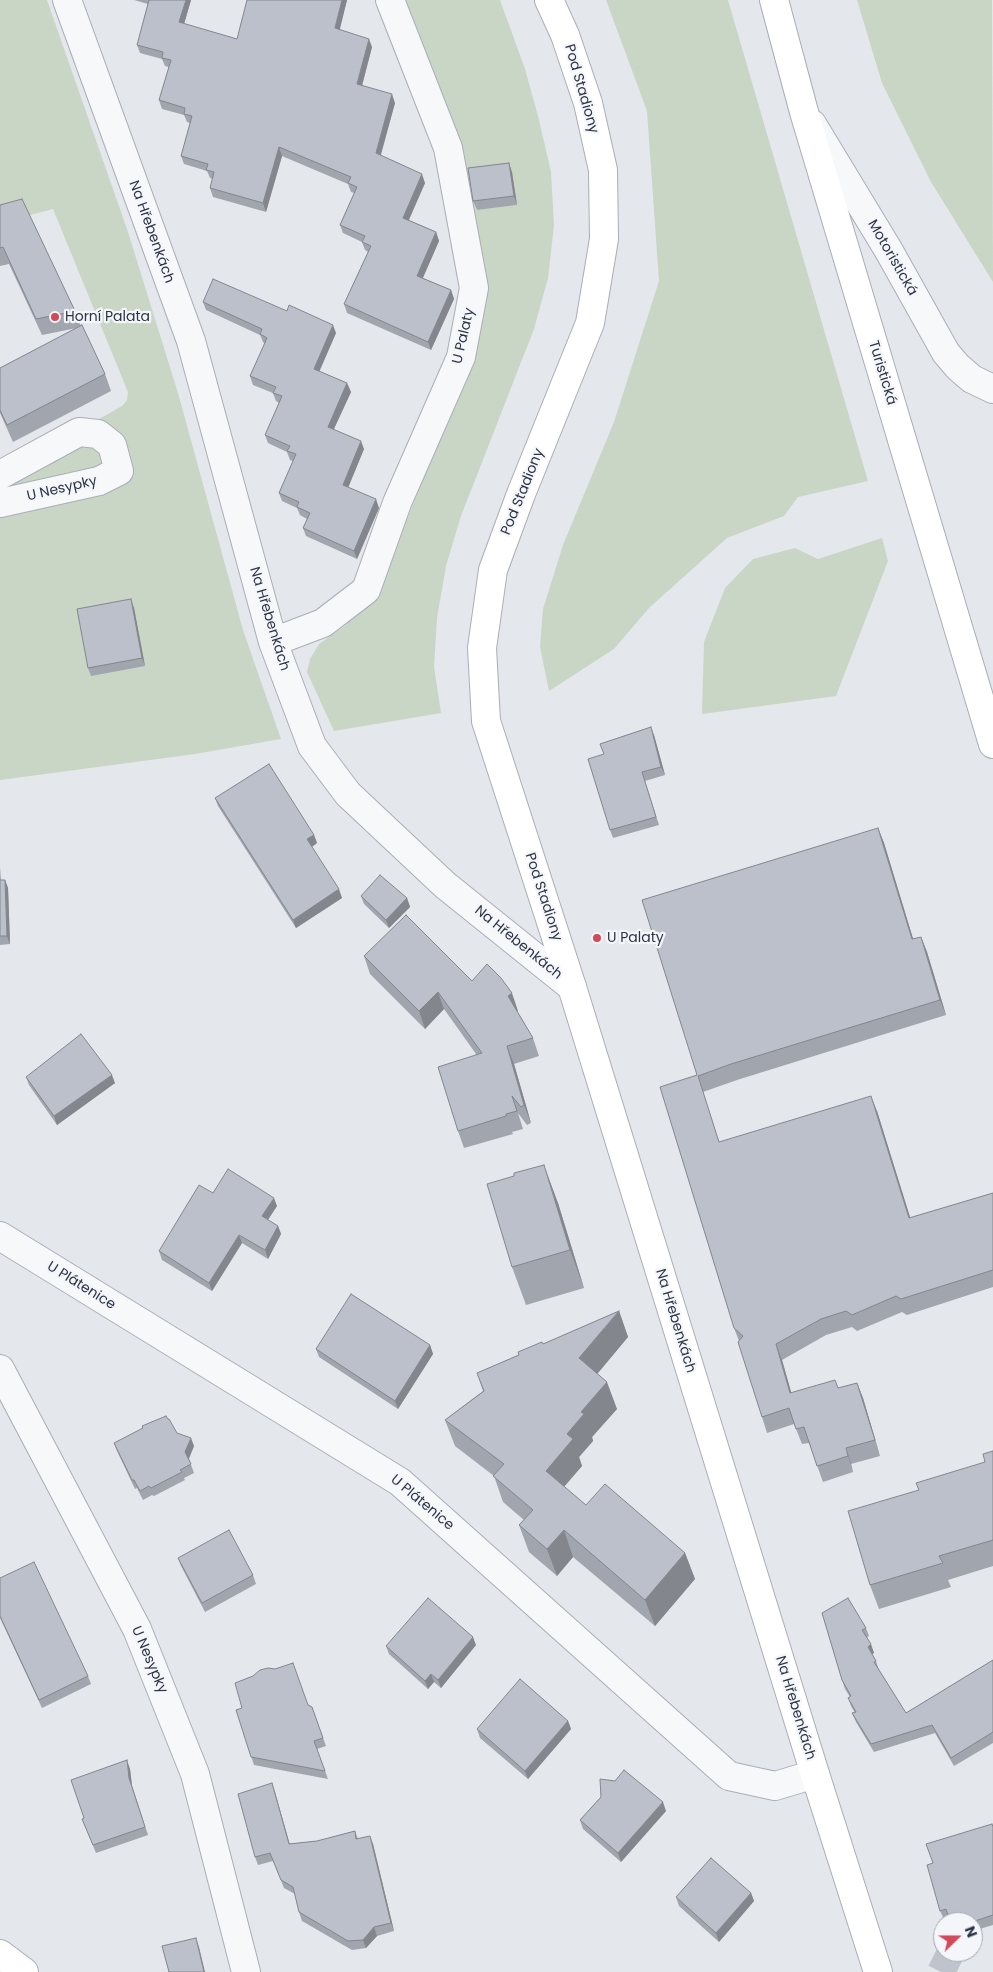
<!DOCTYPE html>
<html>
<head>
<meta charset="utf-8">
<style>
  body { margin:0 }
  #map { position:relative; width:993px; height:1972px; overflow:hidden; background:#e4e7ec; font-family:Poppins,sans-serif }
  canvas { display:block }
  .north { position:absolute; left:933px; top:1912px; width:50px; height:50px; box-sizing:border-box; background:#f4f6f9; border:1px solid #a4a8b1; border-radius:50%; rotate:68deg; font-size:14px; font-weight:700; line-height:20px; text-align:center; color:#2b3445 }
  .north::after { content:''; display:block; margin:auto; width:18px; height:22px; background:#d1495b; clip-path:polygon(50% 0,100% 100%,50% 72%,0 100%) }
</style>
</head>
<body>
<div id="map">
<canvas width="993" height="1972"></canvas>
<div class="north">N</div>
</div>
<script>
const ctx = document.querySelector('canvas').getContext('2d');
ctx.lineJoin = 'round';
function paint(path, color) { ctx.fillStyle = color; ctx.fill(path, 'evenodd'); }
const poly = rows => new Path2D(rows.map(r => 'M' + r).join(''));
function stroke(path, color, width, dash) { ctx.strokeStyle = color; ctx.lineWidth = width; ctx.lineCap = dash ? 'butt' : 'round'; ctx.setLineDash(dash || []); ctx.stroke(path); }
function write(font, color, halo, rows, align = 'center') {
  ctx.font = font + ' Poppins,sans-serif'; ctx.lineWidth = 4.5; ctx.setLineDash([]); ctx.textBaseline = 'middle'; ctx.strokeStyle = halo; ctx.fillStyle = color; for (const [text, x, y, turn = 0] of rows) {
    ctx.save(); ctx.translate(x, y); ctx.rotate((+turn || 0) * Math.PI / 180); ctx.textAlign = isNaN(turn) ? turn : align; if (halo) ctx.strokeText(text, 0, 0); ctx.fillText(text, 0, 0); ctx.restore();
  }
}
paint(poly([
  [0,0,47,0,128,232,178,393,243,630,281,739,195,754,0,780,0,488,64,439,122,406,127,400,128,392,53,209,0,223],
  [399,0,500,0,525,69,539,120,551,172,554,225,548,278,534,329,461,516,446,566,437,618,434,667,441,713,334,731,307,672,310,659,319,644,345,626,371,596,387,568,476,349,469,200,474,200,476,210,517,205,512,172,467,188],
  [606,0,728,0,868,481,798,497,784,516,727,538,649,608,614,649,549,691,540,647,543,609,563,545,614,422,659,281,647,111],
  [857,0,992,0,993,282,931,182,882,83],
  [882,538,888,561,836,696,702,714,704,642,725,588,753,559,795,548,818,559]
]), '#c9d6c5');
stroke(poly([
  [941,1972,951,1952]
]), '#bfc3cb', 28, [28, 14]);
const street = poly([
  [67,0,191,341,273,642,312,746,348,794,445,885,572,987],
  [812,124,889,251,946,353,958,367,972,379,993,389],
  [0,475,79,432,98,434,112,445,119,471,99,481,0,503],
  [273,642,323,623,366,590,397,503,461,357,474,288,448,148,390,0],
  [0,1236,400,1482,729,1776,775,1786,815,1774],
  [0,1369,137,1629,195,1774,246,1972]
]);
const secondary = poly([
  [549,0,565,35,588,103,603,170,604,239,590,323,521,494,493,570,482,648,486,721,572,987,815,1774,878,1972],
  [774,0,804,112,993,744],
  [0,1954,24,1972]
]);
stroke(street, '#a9aeb7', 30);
stroke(secondary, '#a9aeb7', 30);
stroke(street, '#f7f8fa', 28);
stroke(secondary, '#fff', 28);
paint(poly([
  [134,0,191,0,184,24,237,39,347,0,339,30,372,47,362,86,395,103,380,155,425,183,409,220,436,232,439,241,423,278,451,290,454,299,431,350,347,313,344,304,368,252,365,250,362,242,343,233,340,225,354,193,351,192,348,184,282,156,266,212,213,197,210,188,213,179,210,178,207,171,184,164,181,156,190,123,187,122,184,115,162,109,159,100,169,67,165,66,162,59,140,53,137,45,148,4],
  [512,172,517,205,477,210,473,201],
  [0,205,75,311,81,326,105,374,111,391,13,442,0,413,0,368,77,328,42,335,9,264,0,266],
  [203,302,336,333,319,371,347,383,351,392,334,429,364,449,348,487,379,508,357,559,306,536,303,528,307,519,300,515,297,508,282,501,279,493,293,461,290,460,287,452,268,443,265,435,279,403,276,401,273,393,253,385,250,376,265,344,263,342,260,335,206,310],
  [134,608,145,666,91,676,88,668],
  [654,735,665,775,645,781,659,825,613,838,610,830,604,754],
  [215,798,314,835,317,843,312,847,342,898,296,928,218,806],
  [878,828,884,843,913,939,921,937,927,952,946,1015,737,1080,703,1092,719,1142,877,1111,910,1218,993,1193,993,1287,907,1315,902,1312,857,1331,852,1327,826,1335,782,1360,791,1393,838,1388,857,1383,863,1398,880,1456,851,1464,853,1472,823,1482,809,1443,802,1444,794,1424,767,1433,762,1417,739,1341,734,1328,697,1075],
  [0,867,1,880,5,880,8,888,10,944,0,945],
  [361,896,407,898,410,907,389,928,364,904],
  [364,956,472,981,518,1011,517,1011,533,1038,539,1056,514,1064,531,1123,527,1125,518,1113,523,1129,512,1132,513,1134,464,1148,458,1131,476,1054,444,1009,425,1029,370,974],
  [26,1077,115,1083,57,1125,29,1085],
  [514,1176,558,1203,584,1288,526,1305,512,1267],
  [213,1193,277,1206,268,1220,278,1226,281,1234,268,1259,242,1243,212,1291,162,1260,159,1251],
  [619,1311,628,1337,597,1374,617,1409,592,1437,593,1441,579,1457,582,1466,564,1487,586,1505,685,1553,695,1579,655,1626,573,1557,557,1576,529,1552,519,1525,524,1520,503,1502,494,1476,455,1446,445,1420,483,1391,477,1373],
  [430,1345,433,1354,398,1409,319,1357,316,1349],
  [177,1433,194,1446,189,1459,194,1473,184,1478,185,1480,154,1496,152,1495,143,1500,137,1488,135,1489,117,1451,114,1443],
  [993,1451,993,1566,948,1580,951,1587,879,1609,870,1585,918,1490,985,1462],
  [178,1558,253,1575,256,1584,205,1612,181,1566],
  [0,1578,88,1676,91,1684,42,1708,0,1618],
  [822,1613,866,1628,869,1636,867,1637,874,1653,872,1654,876,1661,879,1670,906,1713,993,1660,993,1743,954,1766,935,1733,874,1752,856,1722,852,1713,855,1713,851,1706,848,1698,850,1697,845,1689,842,1680],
  [476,1645,441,1688,434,1682,428,1689,389,1654,386,1646],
  [308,1705,312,1707,326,1746,317,1749,328,1779,254,1765,236,1710],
  [568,1721,571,1729,528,1779,480,1738,477,1729],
  [130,1769,132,1786,148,1835,96,1853,82,1819,84,1818],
  [615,1781,666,1811,621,1862,583,1829,580,1820],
  [272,1783,289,1844,317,1841,355,1831,358,1839,373,1844,394,1931,377,1936,366,1948,352,1950,302,1921,299,1912,295,1894,284,1888,273,1861,258,1865,255,1857],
  [993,1827,993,1925,973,1931,973,1922,949,1918,944,1919,940,1911,933,1863],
  [751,1893,754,1901,719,1942,679,1906,676,1897]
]), '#a1a5ae');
paint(poly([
  [186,0,191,0,182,31,179,22],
  [342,0,347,0,338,37,335,28],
  [369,39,372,47,360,93,357,84],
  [392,94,395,103,379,162,376,153],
  [279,147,282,156,266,212,263,203],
  [509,163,512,172,517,205,514,196],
  [422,174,425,183,406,226,403,218],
  [436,232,439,241,420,284,417,276],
  [451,290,454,299,431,350,428,342],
  [333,325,336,333,317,377,314,369],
  [347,383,351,392,331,435,328,427],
  [361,441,364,449,346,493,343,485],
  [376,499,379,508,357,559,354,551],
  [131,599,134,608,145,666,142,658],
  [651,727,654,735,665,775,661,767],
  [878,828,884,843,918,955,912,939],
  [314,835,317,843,310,848,307,839],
  [5,880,8,888,10,944,7,936],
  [339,889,342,898,296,928,293,920],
  [407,898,410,907,389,928,386,920],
  [921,937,927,952,946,1015,940,1000],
  [438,992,444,1009,425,1029,419,1011],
  [512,993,518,1011,515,1013,508,996],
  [507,1046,514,1064,531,1123,524,1105],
  [112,1075,115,1083,57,1125,54,1116],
  [871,1096,877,1111,915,1233,909,1218],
  [544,1165,558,1203,584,1288,570,1250],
  [274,1198,277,1206,265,1224,262,1216],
  [278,1226,281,1234,268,1259,265,1250],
  [239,1235,242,1243,212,1291,209,1283],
  [619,1311,628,1337,588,1385,579,1358],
  [776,1344,782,1360,796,1409,790,1393],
  [430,1345,433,1354,398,1409,395,1401],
  [607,1382,617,1409,592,1437,593,1441,579,1457,582,1466,555,1497,546,1471,567,1434,581,1412],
  [857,1383,863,1398,880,1456,875,1440],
  [191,1438,194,1446,188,1460,185,1452],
  [846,1448,851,1464,853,1472,848,1456],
  [564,1530,573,1557,557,1576,547,1549],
  [685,1553,695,1579,655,1626,645,1600],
  [473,1637,476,1645,441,1688,438,1680],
  [871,1644,874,1653,871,1655,868,1647],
  [431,1674,434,1682,428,1689,425,1681],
  [568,1721,571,1729,528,1779,525,1771],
  [127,1760,130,1769,132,1786,148,1835,129,1778],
  [272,1783,275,1792,292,1852,289,1844],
  [663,1802,666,1811,621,1862,618,1853],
  [370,1836,373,1844,394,1931,391,1923],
  [751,1893,754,1901,719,1942,716,1933],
  [374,1927,377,1936,366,1948,363,1940],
  [196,1938,199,1947,205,1972,204,1972]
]), '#83868d');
const building = poly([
  [149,0,186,0,179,22,237,39,247,0,342,0,335,28,369,39,357,84,392,94,376,153,422,174,403,218,436,232,417,276,451,290,428,342,344,304,371,246,362,242,365,236,340,225,357,187,348,183,351,177,279,147,263,203,210,188,214,172,206,170,208,164,181,156,192,116,184,114,185,108,159,100,171,60,162,58,163,52,137,45,149,0],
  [509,163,514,196,473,201,468,168,509,163],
  [22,199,75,311,36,319,3,247,0,248,0,205,22,199],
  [213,279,287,311,289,305,333,325,314,369,347,383,328,427,361,441,343,485,376,499,354,551,303,528,310,513,297,507,299,502,279,493,296,454,287,451,290,446,265,435,282,396,273,393,276,387,250,376,267,338,260,334,262,329,203,302,213,279],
  [82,325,105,374,7,425,0,410,0,368,82,325],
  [131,599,142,658,88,668,77,609,131,599],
  [651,727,661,767,642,772,656,817,610,830,588,759,604,754,600,744,651,727],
  [269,764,314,835,307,839,339,889,293,920,215,798,269,764],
  [878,828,912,939,921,937,940,1000,731,1064,698,1076,719,1142,871,1096,909,1218,993,1193,993,1270,901,1299,896,1296,852,1315,846,1311,821,1319,776,1344,790,1393,835,1380,838,1388,857,1383,875,1440,846,1448,848,1456,817,1466,804,1427,796,1429,789,1408,762,1417,738,1342,743,1336,734,1328,660,1087,697,1075,642,900,878,828],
  [380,875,407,898,386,920,361,896,380,875],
  [0,880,5,880,7,936,0,936,0,880],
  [406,915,472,981,487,964,501,978,512,993,508,996,533,1038,507,1046,524,1105,521,1107,512,1096,517,1111,506,1114,506,1116,458,1131,438,1067,482,1053,438,992,419,1011,364,956,406,915],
  [81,1034,112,1075,54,1116,26,1077,81,1034],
  [544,1165,570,1250,512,1267,487,1184,514,1176,514,1173,544,1165],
  [228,1169,274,1198,262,1216,278,1226,265,1250,239,1235,209,1283,159,1251,199,1185,213,1193,228,1169],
  [351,1294,430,1345,395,1401,316,1349,351,1294],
  [619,1311,579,1358,607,1382,581,1412,584,1414,567,1434,573,1439,546,1471,586,1505,605,1484,685,1553,645,1600,564,1530,547,1549,519,1525,533,1510,493,1476,504,1464,445,1420,484,1391,477,1373,519,1355,518,1352,542,1342,543,1344,619,1311],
  [166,1416,168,1419,169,1419,177,1433,191,1438,185,1452,191,1464,180,1470,182,1472,151,1488,149,1486,140,1491,134,1480,132,1480,114,1443,143,1428,142,1426,166,1416],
  [993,1451,993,1540,939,1556,943,1563,870,1585,848,1511,919,1490,916,1483,985,1462,983,1454,993,1451],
  [229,1530,253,1575,202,1603,178,1558,229,1530],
  [34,1562,88,1676,39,1700,0,1616,0,1578,34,1562],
  [428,1598,473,1637,438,1680,431,1674,425,1681,386,1646,428,1598],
  [848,1598,866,1628,862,1630,871,1644,868,1647,876,1661,874,1662,906,1713,993,1660,993,1732,951,1758,932,1725,871,1744,852,1713,856,1712,848,1698,851,1696,842,1680,822,1613,848,1598],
  [293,1663,308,1705,312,1707,323,1738,314,1741,325,1771,251,1757,236,1710,242,1708,235,1683,253,1676,260,1670,268,1668,275,1669,293,1663],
  [520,1679,568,1721,525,1771,477,1729,520,1679],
  [127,1760,129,1778,145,1827,93,1845,82,1819,84,1818,71,1780,127,1760],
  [624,1770,663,1802,618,1853,580,1820,601,1797,600,1779,615,1781,624,1770],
  [272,1783,289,1844,317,1841,355,1831,356,1839,370,1836,391,1923,374,1927,363,1940,348,1941,299,1912,293,1887,281,1880,270,1853,255,1857,238,1794,272,1783],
  [992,1824,993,1827,993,1915,972,1922,950,1922,946,1909,940,1911,927,1865,933,1863,926,1844,992,1824],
  [711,1858,751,1893,716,1933,676,1897,711,1858],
  [196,1938,204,1972,169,1972,162,1946,196,1938]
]);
paint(building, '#bbc0ca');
stroke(building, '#83868d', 1);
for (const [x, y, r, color] of [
  [55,317,5,"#d1495b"],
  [597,938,5,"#d1495b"]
]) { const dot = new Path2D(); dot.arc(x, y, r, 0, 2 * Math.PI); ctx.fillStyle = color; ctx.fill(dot); stroke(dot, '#f4f6f9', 2); }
write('14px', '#2b3445', '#f4f6f9', [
  ["Pod Stadiony",581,89,74],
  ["Na Hřebenkách",151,232,70],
  ["Motoristická",892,258,60],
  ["U Palaty",464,336,-77],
  ["Turistická",882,373,73],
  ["U Nesypky",62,489,-13],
  ["Pod Stadiony",523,492,-68],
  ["Na Hřebenkách",269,619,73],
  ["Pod Stadiony",543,897,72],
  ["Na Hřebenkách",518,943,39],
  ["U Plátenice",81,1286,32],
  ["Na Hřebenkách",675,1321,73],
  ["U Plátenice",422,1503,40],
  ["U Nesypky",149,1660,67],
  ["Na Hřebenkách",795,1708,73]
]);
write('14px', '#2b3445', '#f4f6f9', [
  ["Horní Palata",65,317],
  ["U Palaty",607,938]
], 'left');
</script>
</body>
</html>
